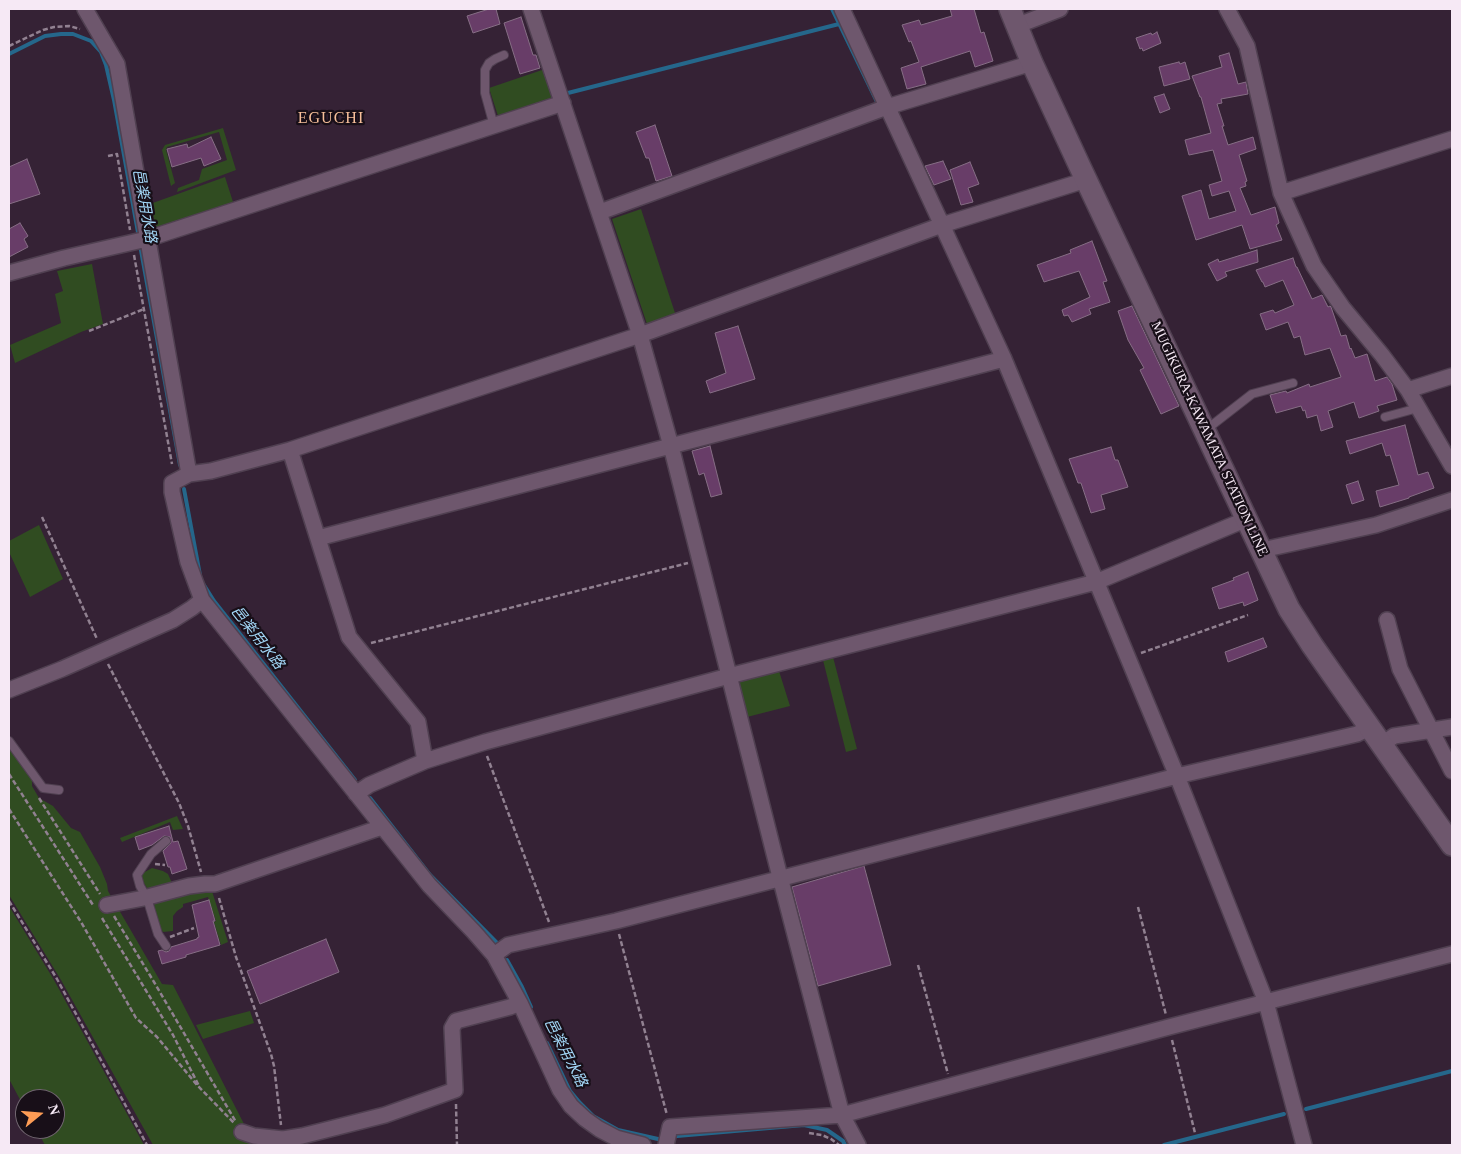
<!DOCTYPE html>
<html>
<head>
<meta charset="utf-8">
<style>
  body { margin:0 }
  #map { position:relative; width:1461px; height:1154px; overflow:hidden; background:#352235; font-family:"Times New Roman",serif }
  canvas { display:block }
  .frame { position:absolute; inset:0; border:10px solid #f6e9f5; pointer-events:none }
  .north { position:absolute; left:15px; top:1089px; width:50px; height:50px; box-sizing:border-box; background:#180f18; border:1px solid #716670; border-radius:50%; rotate:73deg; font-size:14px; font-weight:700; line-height:20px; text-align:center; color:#f6e9f5 }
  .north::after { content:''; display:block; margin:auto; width:18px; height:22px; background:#fd9c55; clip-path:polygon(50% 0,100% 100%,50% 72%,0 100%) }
</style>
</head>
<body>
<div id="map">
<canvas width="1461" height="1154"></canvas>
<div class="frame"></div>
<div class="north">N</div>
</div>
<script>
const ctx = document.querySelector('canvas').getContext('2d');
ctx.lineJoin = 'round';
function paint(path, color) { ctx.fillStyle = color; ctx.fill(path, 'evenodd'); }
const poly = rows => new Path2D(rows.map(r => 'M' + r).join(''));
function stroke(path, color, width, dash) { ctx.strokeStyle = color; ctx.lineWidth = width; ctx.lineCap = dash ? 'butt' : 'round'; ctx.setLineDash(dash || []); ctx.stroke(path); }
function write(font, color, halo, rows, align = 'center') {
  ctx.font = font + ' "Times New Roman","Noto Sans JP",serif'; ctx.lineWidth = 4.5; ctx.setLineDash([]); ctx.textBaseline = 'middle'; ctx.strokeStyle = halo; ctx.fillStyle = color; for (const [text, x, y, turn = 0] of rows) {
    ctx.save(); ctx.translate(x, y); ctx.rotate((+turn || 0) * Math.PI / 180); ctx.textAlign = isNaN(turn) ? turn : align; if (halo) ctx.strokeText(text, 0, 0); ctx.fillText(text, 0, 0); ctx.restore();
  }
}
paint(poly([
  [545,69,555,100,500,122,489,88],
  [223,128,236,170,177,192,178,188,199,180,202,169,227,160,219,132,167,147,166,150,175,183,171,186,162,150,165,145],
  [225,177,234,205,157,230,150,204],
  [641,209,675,313,647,324,612,219],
  [92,264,103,324,81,332,15,363,10,345,61,323,55,294,63,291,57,271],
  [39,525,63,579,30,597,9,552,9,541],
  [833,657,857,749,846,752,823,660],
  [779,671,790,706,747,717,739,684,742,679],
  [9,747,32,779,32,786,39,798,53,806,71,828,80,832,100,867,107,884,108,891,162,984,173,985,189,1016,244,1124,238,1132,241,1140,256,1145,153,1145,61,980,9,895],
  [177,816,183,829,173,830,170,822,122,842,120,838],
  [152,868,163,871,168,874,172,883,149,891,140,877,143,873],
  [211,888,228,942,221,945,214,922,216,921,208,897,183,904,183,907,177,911,173,916,173,931,163,932,159,925,155,911,154,904,158,901],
  [9,906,54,980,144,1145,45,1145,36,1129,55,1129,55,1099,25,1099,25,1109,9,1079],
  [250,1011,254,1023,203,1039,196,1025]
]), '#304c21');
stroke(poly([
  [832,9,878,104],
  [9,54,45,36,61,34,73,34,91,41,101,52,106,65,114,100,139,238],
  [564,94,839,24],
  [140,245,180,465],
  [184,489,200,575],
  [202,582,214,601,355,780],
  [370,798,430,875,498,944],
  [507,960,522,987,531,1007],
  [547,1043,570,1091,580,1103,593,1116,618,1130,658,1139],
  [1306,1109,1452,1071],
  [677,1136,804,1125,827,1130,843,1141,845,1145],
  [1164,1145,1284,1114]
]), '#25678b', 4);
const building = poly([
  [489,9,496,9,500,24,473,33,467,16,489,9],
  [950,9,974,9,981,33,984,32,993,61,975,67,970,51,921,67,926,84,907,89,901,68,919,62,911,41,909,42,902,25,919,20,921,25,952,16,950,9],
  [521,17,533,55,536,55,540,68,520,74,504,23,521,17],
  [1157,32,1161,43,1143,51,1142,48,1140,49,1136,38,1151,33,1152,35,1157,32],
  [1229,53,1238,84,1246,82,1248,94,1221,99,1222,103,1217,104,1224,126,1222,126,1228,145,1253,137,1256,149,1239,155,1247,181,1245,182,1246,186,1240,188,1251,215,1275,207,1279,223,1276,225,1282,240,1250,249,1242,225,1196,240,1182,196,1201,190,1209,219,1236,211,1229,191,1212,196,1209,185,1222,181,1213,150,1189,155,1185,140,1211,133,1201,97,1200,97,1192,76,1222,67,1219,56,1229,53],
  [1179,62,1180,64,1185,62,1190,79,1164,86,1159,67,1179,62],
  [1164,94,1170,109,1160,113,1154,97,1164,94],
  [655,125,672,176,656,181,649,158,646,158,636,132,655,125],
  [211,137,221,159,204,166,201,158,172,167,167,149,187,144,188,148,211,137],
  [27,159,40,194,9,204,9,167,27,159],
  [943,161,951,179,934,185,925,166,943,161],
  [970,162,979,184,968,188,973,202,961,205,950,170,970,162],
  [20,223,28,236,24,239,28,247,9,257,9,229,20,223],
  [1092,241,1107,281,1103,282,1110,302,1089,309,1091,314,1072,322,1068,315,1064,316,1062,310,1090,297,1079,271,1044,282,1037,265,1071,253,1070,250,1092,241],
  [1257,250,1258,262,1225,272,1227,276,1217,281,1208,264,1218,259,1219,262,1257,250],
  [1293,258,1296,267,1297,267,1312,299,1322,295,1328,307,1330,306,1331,307,1341,336,1346,335,1350,349,1351,348,1355,358,1367,354,1375,381,1387,377,1392,384,1397,400,1377,406,1379,411,1359,418,1354,402,1328,411,1333,427,1321,431,1317,415,1307,418,1305,410,1303,411,1301,406,1276,413,1270,395,1286,391,1287,393,1309,384,1310,387,1341,377,1330,348,1305,355,1300,336,1294,338,1288,322,1266,330,1260,314,1273,310,1275,313,1294,305,1283,280,1265,287,1263,282,1262,282,1256,270,1293,258],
  [1132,306,1179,406,1161,414,1140,370,1144,368,1128,340,1118,311,1132,306],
  [738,326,755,379,710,393,706,381,726,373,715,333,738,326],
  [1405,425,1418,475,1428,472,1434,488,1409,497,1409,498,1380,507,1376,491,1399,485,1390,455,1386,456,1382,443,1350,454,1346,441,1405,425],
  [710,446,722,494,711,497,704,473,699,475,692,451,710,446],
  [1111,447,1115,460,1118,460,1128,487,1101,495,1105,509,1091,513,1081,483,1078,483,1069,459,1111,447],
  [1358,481,1364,500,1352,504,1346,485,1358,481],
  [1248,572,1258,600,1244,606,1243,602,1219,609,1212,588,1234,580,1233,578,1248,572],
  [1263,638,1267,647,1228,662,1225,652,1263,638],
  [169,826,173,842,178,841,187,869,172,874,170,867,168,867,163,851,171,843,170,837,164,836,152,845,139,850,135,837,169,826],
  [864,866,891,965,818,986,792,887,864,866],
  [209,900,215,921,213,921,220,945,186,955,186,957,162,964,158,951,162,950,166,952,169,951,171,947,197,939,197,938,199,937,192,905,209,900],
  [326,939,339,972,260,1004,247,971,326,939]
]);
paint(building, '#683d68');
stroke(building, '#866e85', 1);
const service = poly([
  [494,126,485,93,485,70,489,63,495,59,504,55],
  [1385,417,1418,408],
  [1207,429,1252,394,1293,383],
  [9,741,43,788,59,790],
  [166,946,158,934,147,898,140,886,137,875,151,854,166,841]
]);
const minor = poly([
  [85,9,117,64,189,474],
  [531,9,640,335,671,446,780,877,842,1115,858,1145],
  [842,9,1004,359,1177,776,1266,1002,1304,1145],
  [1227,9,1247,46,1281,193,1314,266,1343,308,1382,355,1408,390,1452,466],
  [1016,26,1060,9],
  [1281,193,1452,139],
  [600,212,887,107,1032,63],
  [9,273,64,258,147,239,563,103],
  [1408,390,1452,376],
  [290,450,349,637,418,722,425,761],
  [318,538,1004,359],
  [1262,550,1376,525,1452,500],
  [1387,620,1400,669,1452,771],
  [9,690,62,669,173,620,192,608,202,600],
  [1381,745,1394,736,1452,727],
  [356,794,369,785,425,761,485,742,729,676,1096,582,1247,519],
  [107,905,144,898,189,886,205,884,215,884,382,827],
  [494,955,508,945,616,921,1177,776,1357,734,1369,728],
  [242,1132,254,1136,283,1139,302,1136,385,1115,455,1090,452,1028,456,1021,510,1007,520,1003],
  [643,1145,616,1138,599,1129,585,1119,571,1106,560,1090,520,1003,494,955,474,932,429,885,202,600,188,562,172,492,172,483,189,474,211,471,290,450,640,335,942,225,1086,180],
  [666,1145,670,1127,842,1115,1169,1027,1452,954]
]);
const secondary = poly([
  [1010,9,1032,63,1081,169,1289,609,1312,645,1452,845]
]);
stroke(service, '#504051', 10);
stroke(minor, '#504051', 18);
stroke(secondary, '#504051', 24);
stroke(poly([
  [9,46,43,30,54,27,69,26,80,29],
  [108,156,117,154,130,230],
  [134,255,172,464],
  [89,331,144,309],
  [42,517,97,639],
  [371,643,688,563],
  [1141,653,1248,615],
  [108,664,179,803,188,826,201,872],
  [487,756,549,922],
  [9,774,93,905],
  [39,798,100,894],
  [9,809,81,922,136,1018,157,1037,197,1085,234,1123],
  [155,864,165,865],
  [219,898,236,957,271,1054,274,1066,281,1125],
  [9,901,57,979,147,1145],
  [1138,907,1166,1015],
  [114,916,154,982,236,1122],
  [102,918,173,1035,199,1086],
  [619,934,667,1115],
  [170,937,194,928],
  [918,965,948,1074],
  [1172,1040,1195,1133],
  [456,1104,457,1145],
  [809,1133,822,1135,831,1139,839,1145]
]), '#918191', 2.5, [5, 2.5]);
stroke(service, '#6e576d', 8);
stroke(minor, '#6e576d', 15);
stroke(secondary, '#6e576d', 21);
write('14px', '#f6e9f5', '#180f18', [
  ["MUGIKURA-KAWAMATA STATION LINE",1209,439,65]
]);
write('italic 15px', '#a2d6f6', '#180f18', [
  ["邑楽用水路",144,206,80],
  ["邑楽用水路",257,638,52],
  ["邑楽用水路",565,1053,63]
]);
ctx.letterSpacing = '1px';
write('16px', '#f6bf9a', '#180f18', [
  ["EGUCHI",331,119]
]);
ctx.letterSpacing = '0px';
</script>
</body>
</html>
